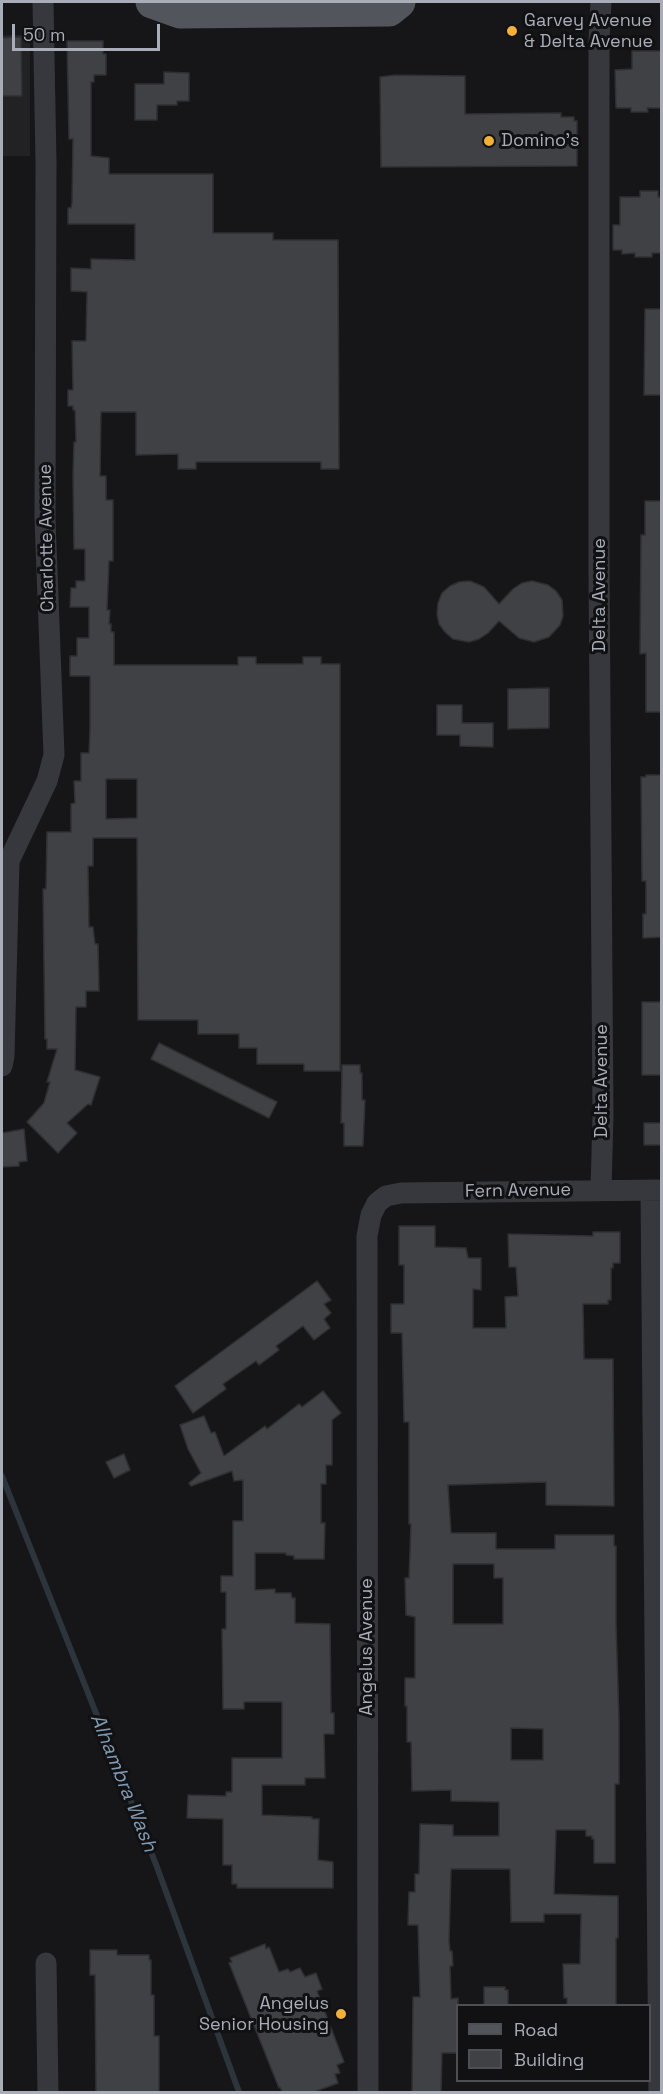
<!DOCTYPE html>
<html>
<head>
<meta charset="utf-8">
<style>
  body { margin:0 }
  #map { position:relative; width:663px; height:2094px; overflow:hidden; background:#161618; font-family:"Space Grotesk",sans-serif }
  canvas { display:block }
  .frame { position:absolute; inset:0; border:3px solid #a8adb8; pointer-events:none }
  .legend { position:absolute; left:456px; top:2004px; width:195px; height:78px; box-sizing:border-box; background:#111113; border:2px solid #4d4f55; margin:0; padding:8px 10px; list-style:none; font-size:18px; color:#a8adb8 }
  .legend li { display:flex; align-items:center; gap:12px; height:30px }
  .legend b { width:30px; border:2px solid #4d4f55 }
  .scale { position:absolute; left:12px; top:24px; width:148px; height:27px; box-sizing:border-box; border:3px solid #a8adb8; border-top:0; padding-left:8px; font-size:18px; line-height:21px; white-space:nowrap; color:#a8adb8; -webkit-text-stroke:4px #111113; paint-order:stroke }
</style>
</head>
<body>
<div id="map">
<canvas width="663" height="2094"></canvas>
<div class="frame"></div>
<ul class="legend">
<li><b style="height:8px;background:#53555c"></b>Road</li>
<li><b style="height:16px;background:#404145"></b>Building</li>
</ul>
<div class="scale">50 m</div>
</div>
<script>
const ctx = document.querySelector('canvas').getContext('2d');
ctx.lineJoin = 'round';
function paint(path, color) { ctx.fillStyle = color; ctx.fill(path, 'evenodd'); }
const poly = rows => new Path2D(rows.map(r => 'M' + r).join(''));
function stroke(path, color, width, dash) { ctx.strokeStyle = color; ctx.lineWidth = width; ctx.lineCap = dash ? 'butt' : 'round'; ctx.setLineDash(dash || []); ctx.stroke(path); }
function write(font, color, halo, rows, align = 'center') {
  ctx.font = font + ' "Space Grotesk",sans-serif'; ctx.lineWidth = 6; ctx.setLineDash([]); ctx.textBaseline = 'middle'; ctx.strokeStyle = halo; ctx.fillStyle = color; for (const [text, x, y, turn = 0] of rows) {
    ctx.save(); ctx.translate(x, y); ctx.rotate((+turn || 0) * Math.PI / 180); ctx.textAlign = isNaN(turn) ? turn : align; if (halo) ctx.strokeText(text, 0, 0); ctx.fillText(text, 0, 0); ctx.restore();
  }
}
paint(poly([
  [2,35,30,35,30,156,2,156]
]), '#222225');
stroke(poly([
  [2,1476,157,1867,239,2092]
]), '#2c353c', 6);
const building = poly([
  [21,37,22,96,2,96,2,38,21,37],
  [67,41,103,41,103,54,106,54,106,75,94,75,94,82,91,82,91,156,109,158,109,174,213,174,213,233,273,233,273,240,338,240,339,469,321,469,321,462,196,462,196,469,178,469,178,454,136,455,136,412,101,412,100,476,106,476,106,500,113,500,113,561,109,561,107,610,110,610,109,624,111,624,111,632,114,632,114,665,238,665,238,657,256,657,256,664,303,664,303,657,321,657,321,664,340,664,340,1071,304,1071,304,1064,257,1064,257,1048,239,1048,239,1034,198,1034,198,1020,138,1020,137,838,93,838,93,866,88,866,89,927,93,927,95,944,98,944,99,991,86,991,86,1007,76,1007,75,1070,100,1077,91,1105,88,1104,67,1123,77,1133,58,1153,27,1122,44,1103,50,1082,47,1082,57,1049,47,1049,47,1039,45,1039,43,889,46,889,47,832,71,832,71,804,75,803,74,781,81,781,81,753,89,753,90,730,90,676,70,676,70,656,77,656,77,638,89,638,89,607,70,607,71,588,76,588,76,581,85,581,85,549,74,549,73,476,74,442,76,442,75,410,73,410,73,406,68,406,68,390,73,390,72,341,86,341,87,292,71,291,71,268,91,269,91,259,135,260,135,224,68,224,68,208,71,208,72,202,73,139,69,139,67,41],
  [106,779,137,779,137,818,106,819,106,779],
  [632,51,662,51,662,108,647,108,648,112,631,112,631,108,616,108,615,70,632,69,632,51],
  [164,72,189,73,189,101,177,101,177,105,157,105,157,120,135,120,135,84,164,84,164,72],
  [396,75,465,76,465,114,561,113,561,117,574,117,574,121,577,121,577,166,381,167,380,77,396,75],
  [640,191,658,191,658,197,662,197,662,253,652,253,652,257,635,257,635,253,622,254,622,250,613,250,613,225,620,225,620,197,640,197,640,191],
  [645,309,662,309,662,395,644,395,645,309],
  [645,501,662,501,662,712,646,712,646,653,640,654,641,535,645,535,645,501],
  [470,581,484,587,499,604,513,589,522,583,532,581,548,585,556,591,562,600,563,616,560,625,549,637,534,642,519,638,499,621,488,633,479,639,469,642,453,639,445,632,439,624,437,614,438,603,442,593,450,586,459,582,470,581],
  [549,688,549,728,508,729,508,689,549,688],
  [437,705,462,705,462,723,493,723,493,747,460,746,460,735,437,735,437,705],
  [646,775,662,775,662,937,643,938,643,914,646,914,646,881,642,881,641,777,646,777,646,775],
  [642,1002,662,1002,662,1075,642,1075,642,1002],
  [159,1043,277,1102,269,1118,151,1059,159,1043],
  [342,1065,360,1065,360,1073,362,1073,362,1100,365,1100,363,1146,344,1146,344,1123,341,1123,342,1065],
  [644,1123,662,1123,662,1145,644,1145,644,1123],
  [24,1129,27,1161,19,1162,19,1166,2,1167,2,1133,24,1129],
  [399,1226,435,1226,435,1247,466,1248,468,1258,481,1258,481,1290,473,1289,473,1328,506,1328,505,1297,518,1296,516,1267,509,1267,508,1234,593,1236,593,1232,620,1232,620,1263,613,1263,613,1268,611,1268,611,1300,608,1300,608,1304,583,1304,584,1359,613,1359,614,1506,546,1505,546,1482,448,1485,451,1533,496,1533,496,1549,555,1549,555,1535,614,1535,614,1546,616,1546,616,1623,619,1720,619,1784,615,1784,615,1863,594,1863,594,1839,592,1839,592,1836,586,1836,586,1830,556,1830,554,1894,618,1896,618,1938,616,1938,616,2006,567,2006,567,1998,564,1998,563,1964,580,1964,581,1914,544,1914,544,1922,511,1922,510,1869,451,1869,449,1941,450,1951,452,1951,453,1966,450,1966,451,1999,458,1998,458,2053,442,2053,441,2092,412,2092,413,1997,420,1997,418,1925,408,1925,409,1892,415,1892,415,1874,419,1874,420,1824,453,1825,453,1836,499,1836,499,1802,451,1801,451,1790,412,1791,411,1742,407,1742,407,1706,405,1706,405,1678,415,1678,415,1617,406,1615,405,1578,409,1578,411,1524,409,1524,409,1422,404,1422,402,1333,391,1333,391,1304,404,1304,404,1265,399,1265,399,1226],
  [453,1564,494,1564,494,1578,503,1578,503,1624,453,1624,453,1564],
  [511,1728,543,1729,543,1760,511,1760,511,1728],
  [317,1281,331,1300,324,1304,331,1313,324,1319,330,1328,314,1340,303,1326,276,1346,279,1350,259,1365,256,1361,223,1384,226,1389,193,1413,175,1386,317,1281],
  [323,1391,341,1413,332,1420,332,1465,326,1465,326,1484,321,1484,321,1523,325,1523,324,1559,294,1559,294,1556,286,1555,286,1553,255,1553,255,1590,275,1589,275,1593,291,1593,292,1598,295,1598,295,1623,330,1624,331,1713,334,1713,334,1734,324,1734,325,1778,305,1778,305,1785,262,1785,262,1815,312,1817,312,1819,319,1819,318,1860,333,1862,333,1888,237,1888,237,1884,232,1884,232,1865,223,1865,223,1819,187,1818,188,1795,226,1796,226,1792,232,1792,232,1758,282,1758,282,1702,244,1702,244,1709,223,1709,222,1629,226,1629,226,1592,221,1592,221,1576,233,1576,233,1521,243,1521,243,1480,234,1481,232,1471,191,1486,189,1483,201,1473,188,1449,180,1425,204,1416,211,1433,215,1432,224,1456,265,1426,267,1429,299,1404,302,1407,323,1391],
  [124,1454,130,1470,114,1478,106,1462,124,1454],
  [265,1944,266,1949,269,1947,279,1972,288,1969,290,1972,300,1968,305,1977,316,1973,322,1989,317,1991,344,2062,337,2065,340,2073,335,2074,338,2083,314,2092,282,2092,280,2087,279,2088,229,1963,232,1962,230,1958,265,1944],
  [90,1950,117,1950,117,1955,149,1955,149,1960,151,1960,151,1995,154,1995,154,2036,159,2036,159,2092,96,2092,95,1975,90,1975,90,1950],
  [484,1987,505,1987,505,1990,508,1990,508,2006,484,2006,484,1987]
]);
paint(building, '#404145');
stroke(building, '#303034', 1.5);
stroke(poly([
  [601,2,599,41,599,570,603,1116,601,1189],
  [2,1066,4,1056,9,861,47,781,54,755,45,519,46,162,43,2],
  [651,1190,659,2092],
  [46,1963,48,2092],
  [368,2092,367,1236,371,1215,377,1203,386,1196,401,1193,662,1190]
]), '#37383d', 21);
stroke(poly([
  [152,2,180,12,389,10,399,2]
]), '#53555c', 33);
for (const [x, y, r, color] of [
  [512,31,6,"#f2b134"],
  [489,141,6,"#f2b134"],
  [341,2014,6,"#f2b134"]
]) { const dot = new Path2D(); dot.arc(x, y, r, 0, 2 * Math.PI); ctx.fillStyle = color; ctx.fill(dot); stroke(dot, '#111113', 2); }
write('18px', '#a8adb8', '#111113', [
  ["Garvey Avenue",524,21],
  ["& Delta Avenue",524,42],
  ["Domino's",501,141],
  ["Angelus",329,2004,"right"],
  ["Senior Housing",329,2025,"right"]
], 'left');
write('18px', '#a8adb8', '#111113', [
  ["Charlotte Avenue",47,538,-91],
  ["Delta Avenue",600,595,-90],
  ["Delta Avenue",602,1081,-90],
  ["Fern Avenue",518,1191,-1],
  ["Angelus Avenue",367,1647,-90]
]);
write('italic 20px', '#7f9bb3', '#111113', [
  ["Alhambra Wash",123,1783,68]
]);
</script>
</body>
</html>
